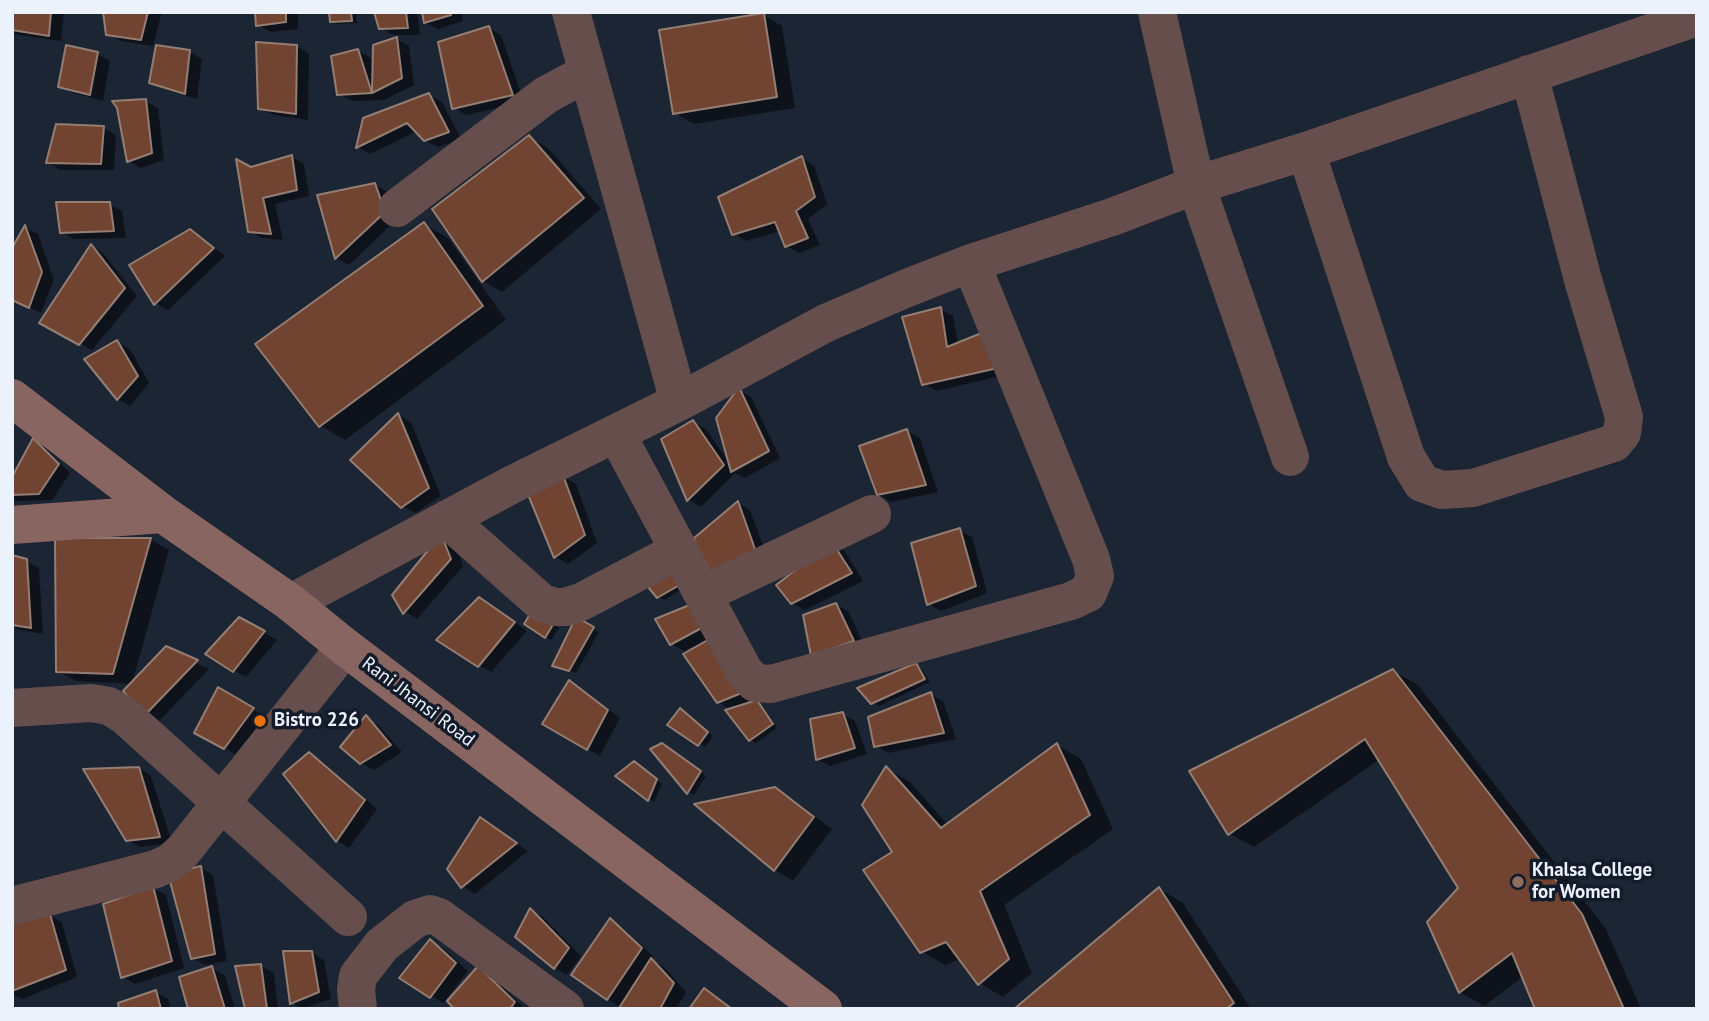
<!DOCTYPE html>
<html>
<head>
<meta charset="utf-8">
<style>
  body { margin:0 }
  #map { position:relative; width:1709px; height:1021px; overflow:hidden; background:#1b2533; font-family:"PT Sans",sans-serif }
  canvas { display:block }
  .frame { position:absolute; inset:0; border:14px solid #ebf2fc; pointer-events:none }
</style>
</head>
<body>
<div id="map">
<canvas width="1709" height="1021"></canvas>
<div class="frame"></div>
</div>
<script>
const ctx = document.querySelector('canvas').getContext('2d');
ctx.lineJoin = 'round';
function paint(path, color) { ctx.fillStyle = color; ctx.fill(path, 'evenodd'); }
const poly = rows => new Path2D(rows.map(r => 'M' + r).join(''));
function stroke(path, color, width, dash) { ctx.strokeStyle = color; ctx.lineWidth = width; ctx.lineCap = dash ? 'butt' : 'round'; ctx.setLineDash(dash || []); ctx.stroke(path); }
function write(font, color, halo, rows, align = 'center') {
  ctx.font = font + ' "PT Sans",sans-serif'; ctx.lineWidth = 7; ctx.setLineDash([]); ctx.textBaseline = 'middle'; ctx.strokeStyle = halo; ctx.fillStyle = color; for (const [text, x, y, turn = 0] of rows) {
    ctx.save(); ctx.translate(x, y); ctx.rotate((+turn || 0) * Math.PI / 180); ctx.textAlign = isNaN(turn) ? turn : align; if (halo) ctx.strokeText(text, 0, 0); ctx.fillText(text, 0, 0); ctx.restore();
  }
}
paint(poly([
  [12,12,64,12,61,41,12,34],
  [105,12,162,12,153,46,121,41,108,33],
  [257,12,298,12,298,29,271,32,258,25],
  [331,12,356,12,357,23,337,24,331,21],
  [376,12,417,12,420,35,393,35,381,28],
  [423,12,461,12,463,21,438,29,425,22],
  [763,15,782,26,795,108,694,124,675,113],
  [488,28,501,35,524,102,466,115,454,108],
  [397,39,409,46,414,85,384,100,352,101,339,94,358,51,371,58,373,66],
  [297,46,309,54,308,120,273,115,260,108],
  [190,52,202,59,197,99,163,89,150,82],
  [97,54,110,61,103,101,73,93,60,86],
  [429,95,442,102,461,139,438,147,425,140,417,131,370,154,358,147,364,119],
  [145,101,158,108,164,160,141,168,128,161],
  [104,128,116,135,114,170,61,170,48,163],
  [529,137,548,148,601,209,502,292,483,281,435,210],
  [292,157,304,164,309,196,275,204,283,240,262,238,249,231,251,169],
  [802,158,814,166,827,204,808,219,820,245,799,253,786,246,780,231,746,241,733,233],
  [375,185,388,192,397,219,349,265,336,258,319,196],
  [109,204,122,211,126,238,74,239,61,232],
  [424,224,448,238,506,320,345,440,321,426,257,344],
  [26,228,38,234,54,280,41,313,12,299,12,251],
  [190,231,203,239,225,256,168,310,155,303],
  [91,246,103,253,137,296,92,350,41,322],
  [940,309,953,316,958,345,1009,374,937,391,924,384],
  [117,342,130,349,149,383,130,406,118,399],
  [739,390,751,397,780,458,745,478,735,473,701,507,689,500,663,439,693,422,706,429,730,464],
  [398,415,411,422,441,496,415,513,402,506],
  [907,431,920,438,938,492,891,502,878,494],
  [34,441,46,448,70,473,52,500,17,501,12,498,12,481],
  [563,477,576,484,597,543,568,564,556,557],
  [738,503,750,510,768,559,717,583],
  [959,530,972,537,987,593,941,611,929,604],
  [442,536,454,543,463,566,417,619,405,612,394,595],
  [150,539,169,550,132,684,76,681,57,671],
  [832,544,845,551,863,581,805,610,792,603],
  [12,556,26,561,39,568,43,634,20,630,12,626],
  [675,569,688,586,664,600,658,597],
  [836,604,849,612,865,648,825,662],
  [492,606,527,631,491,672,479,665],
  [539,614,559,628,551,640,546,637],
  [239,619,277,640,246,677,234,670],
  [576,619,599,632,576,673,554,665],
  [657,620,720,631,754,700,762,705,777,728,756,743,750,740,731,710,718,702,694,646,684,651,671,644],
  [166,648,209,669,158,722,145,715],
  [916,665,922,669,930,682,879,706,873,703],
  [1393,671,1418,685,1606,929,1641,1009,1537,1009,1524,976,1484,1006,1460,992,1460,888,1380,759,1254,847,1230,834],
  [570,682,582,689,620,718,600,756,544,724],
  [219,690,266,717,237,755,197,732],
  [930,694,943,701,956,739,888,753,876,746],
  [686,713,713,736,705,747,669,724],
  [842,714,855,721,867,754,830,766,817,759],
  [366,718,378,725,402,752,374,770,361,763],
  [1057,745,1081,759,1113,829,1004,905,1032,973,1003,997,979,983,961,959,945,965,921,951,894,853,886,768,910,782,948,825],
  [668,748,706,776,694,795,688,792,653,749],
  [309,754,322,761,377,809,349,848,337,841],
  [640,766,662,784,654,802,618,776],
  [139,768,151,776,172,843,140,847,127,840],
  [775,789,794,800,832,829,793,881,775,870,698,805],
  [492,827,528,851,475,894,462,886],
  [201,868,213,875,227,961,205,965,192,958],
  [153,888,166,895,184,968,135,984,123,977],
  [1159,889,1183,903,1251,1009,1017,1009],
  [531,910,543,917,581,956,567,975,555,968],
  [50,915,62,923,77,977,22,999,12,994,12,925],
  [611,921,623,928,654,957,651,960,664,967,686,992,676,1009,623,1009,573,975],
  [430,941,443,948,468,971,443,1003,431,996],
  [312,953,324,960,331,999,302,1009,292,1002],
  [261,966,274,973,278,1009,247,1009],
  [212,968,225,976,235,1009,189,1009],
  [491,975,525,1009,457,1009],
  [156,992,168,999,171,1009,120,1009]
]), '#0007');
const building = poly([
  [12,12,51,12,49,36,12,30,12,12],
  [103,12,148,12,141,40,106,35,103,12],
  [255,12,286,12,286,22,256,26,255,12],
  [329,12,351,12,352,21,330,22,329,12],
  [374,12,406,12,408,28,379,29,374,12],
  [422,12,450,12,451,15,424,23,422,12],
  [764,13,777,97,673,114,659,30,764,13],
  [489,26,513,95,452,109,438,42,489,26],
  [397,37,402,78,372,93,373,45,397,37],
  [256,42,297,45,296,114,258,109,256,42],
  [66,45,98,52,90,95,58,87,66,45],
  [156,45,190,50,185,94,149,83,156,45],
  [358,49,372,93,337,95,331,56,358,49],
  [429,93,449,132,424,141,407,123,356,148,363,118,429,93],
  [146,99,152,153,127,162,117,108,112,101,146,99],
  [56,124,104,126,101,164,46,163,56,124],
  [529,135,584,198,482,282,432,209,529,135],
  [292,155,297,190,263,198,271,234,248,232,236,159,251,167,292,155],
  [802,156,815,197,796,211,808,238,785,247,775,222,732,235,718,197,802,156],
  [375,183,385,212,335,259,317,195,375,183],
  [56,202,110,202,114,231,60,233,56,202],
  [424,222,483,306,319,427,255,344,424,222],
  [25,225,42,272,29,308,12,300,12,248,25,225],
  [190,229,214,248,154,305,129,265,190,229],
  [91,244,125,288,79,345,39,323,91,244],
  [941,307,947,347,984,332,998,368,922,385,902,317,941,307],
  [117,340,138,376,117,400,84,359,117,340],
  [739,387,769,451,731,472,716,418,739,387],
  [398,413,429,488,401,508,350,460,398,413],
  [693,420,724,465,687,501,661,439,693,420],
  [907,429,926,485,877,495,859,446,907,429],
  [33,438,59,464,39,494,12,495,12,477,33,438],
  [563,475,585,535,554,558,527,492,563,475],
  [738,501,756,552,703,577,694,538,738,501],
  [960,528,976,586,927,605,911,543,960,528],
  [441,534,451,559,403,614,392,595,441,534],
  [55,538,151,538,113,674,56,672,55,538],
  [832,542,852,573,791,604,776,585,832,542],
  [12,555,27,559,31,628,12,625,12,555],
  [675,567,683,583,657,598,648,587,675,567],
  [479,597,515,622,478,667,436,640,479,597],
  [697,602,709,624,670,645,655,619,697,602],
  [836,603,854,641,811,656,803,615,836,603],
  [533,609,554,623,545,638,524,624,533,609],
  [239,617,265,631,233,672,205,654,239,617],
  [576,617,594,627,569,671,552,666,576,617],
  [713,637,744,692,717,703,683,654,713,637],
  [166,646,198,660,144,716,123,691,166,646],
  [916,663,925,679,871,704,857,688,916,663],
  [1393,669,1582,914,1624,1009,1535,1009,1512,953,1459,993,1427,922,1458,888,1365,739,1228,835,1189,771,1393,669],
  [569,680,608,710,587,750,542,724,569,680],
  [218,687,254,708,224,749,194,733,218,687],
  [931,692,944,733,874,747,868,717,931,692],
  [757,700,773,724,749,741,725,710,757,700],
  [680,708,708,732,698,746,667,725,680,708],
  [843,712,855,748,816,760,810,719,843,712],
  [366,715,391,745,360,764,340,747,366,715],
  [662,743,701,771,687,794,650,749,662,743],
  [1057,743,1090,815,980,891,1009,959,978,985,946,942,920,953,863,870,892,852,862,805,886,766,941,828,1057,743],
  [309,752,365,800,336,842,283,774,309,752],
  [634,761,657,779,648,801,615,776,634,761],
  [139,767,160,837,126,841,83,769,139,767],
  [775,787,814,817,774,871,694,804,775,787],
  [480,817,517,843,461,888,447,869,480,817],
  [201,866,215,954,191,959,168,874,201,866],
  [153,886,172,961,121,978,103,904,153,886],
  [1159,887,1234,1003,1226,1009,1014,1009,1159,887],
  [530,908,569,948,554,969,515,937,530,908],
  [50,914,66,970,12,991,12,923,50,914],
  [610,918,642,948,607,1000,571,975,610,918],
  [430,939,456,963,430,998,399,978,430,939],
  [283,951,312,951,319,992,290,1004,283,951],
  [651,958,674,983,660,1009,620,1009,619,1008,651,958],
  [261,964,267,1009,245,1009,235,966,261,964],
  [212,966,225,1009,188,1009,179,977,212,966],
  [478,966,515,1002,510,1009,454,1009,447,1001,478,966],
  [704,988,732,1009,689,1009,704,988],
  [156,990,161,1009,119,1009,118,1003,156,990]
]);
paint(building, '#704431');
stroke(building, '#947e74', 2);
stroke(poly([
  [571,12,679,402],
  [1157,12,1196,185,1290,457],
  [1306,151,1406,457,1422,483,1442,490,1473,488,1614,443,1622,433,1624,417,1583,280,1529,74],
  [397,208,546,95,587,73],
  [616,433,744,671,755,683,771,684,1071,601,1088,593,1095,576,1091,559,971,263],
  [447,519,542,603,555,607,565,607,581,602,678,551],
  [703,594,872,514],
  [291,603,513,484,679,402,826,323,907,288,971,263,1112,217,1196,185,1306,151,1697,17],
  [12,708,91,703,109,706,125,716,348,917],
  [12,906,156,869,171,862,183,851,345,647],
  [358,1009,356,990,358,976,382,945,415,919,430,914,439,917,565,1009]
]), '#654e4c', 38);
stroke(poly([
  [12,398,163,514,291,603,345,647,823,1009],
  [12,525,163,514]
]), '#896562', 38);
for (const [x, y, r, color] of [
  [260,721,7,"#e8710a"],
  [1518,882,7,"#8d6e63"]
]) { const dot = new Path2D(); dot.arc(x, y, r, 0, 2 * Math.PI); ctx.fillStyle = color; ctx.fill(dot); stroke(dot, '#121b29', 2.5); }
write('19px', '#ebf2fc', '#121b29', [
  ["Rani Jhansi Road",418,702,37]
]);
write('bold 19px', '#ebf2fc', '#121b29', [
  ["Bistro 226",274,721],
  ["Khalsa College",1532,871],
  ["for Women",1532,893]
], 'left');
</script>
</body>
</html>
